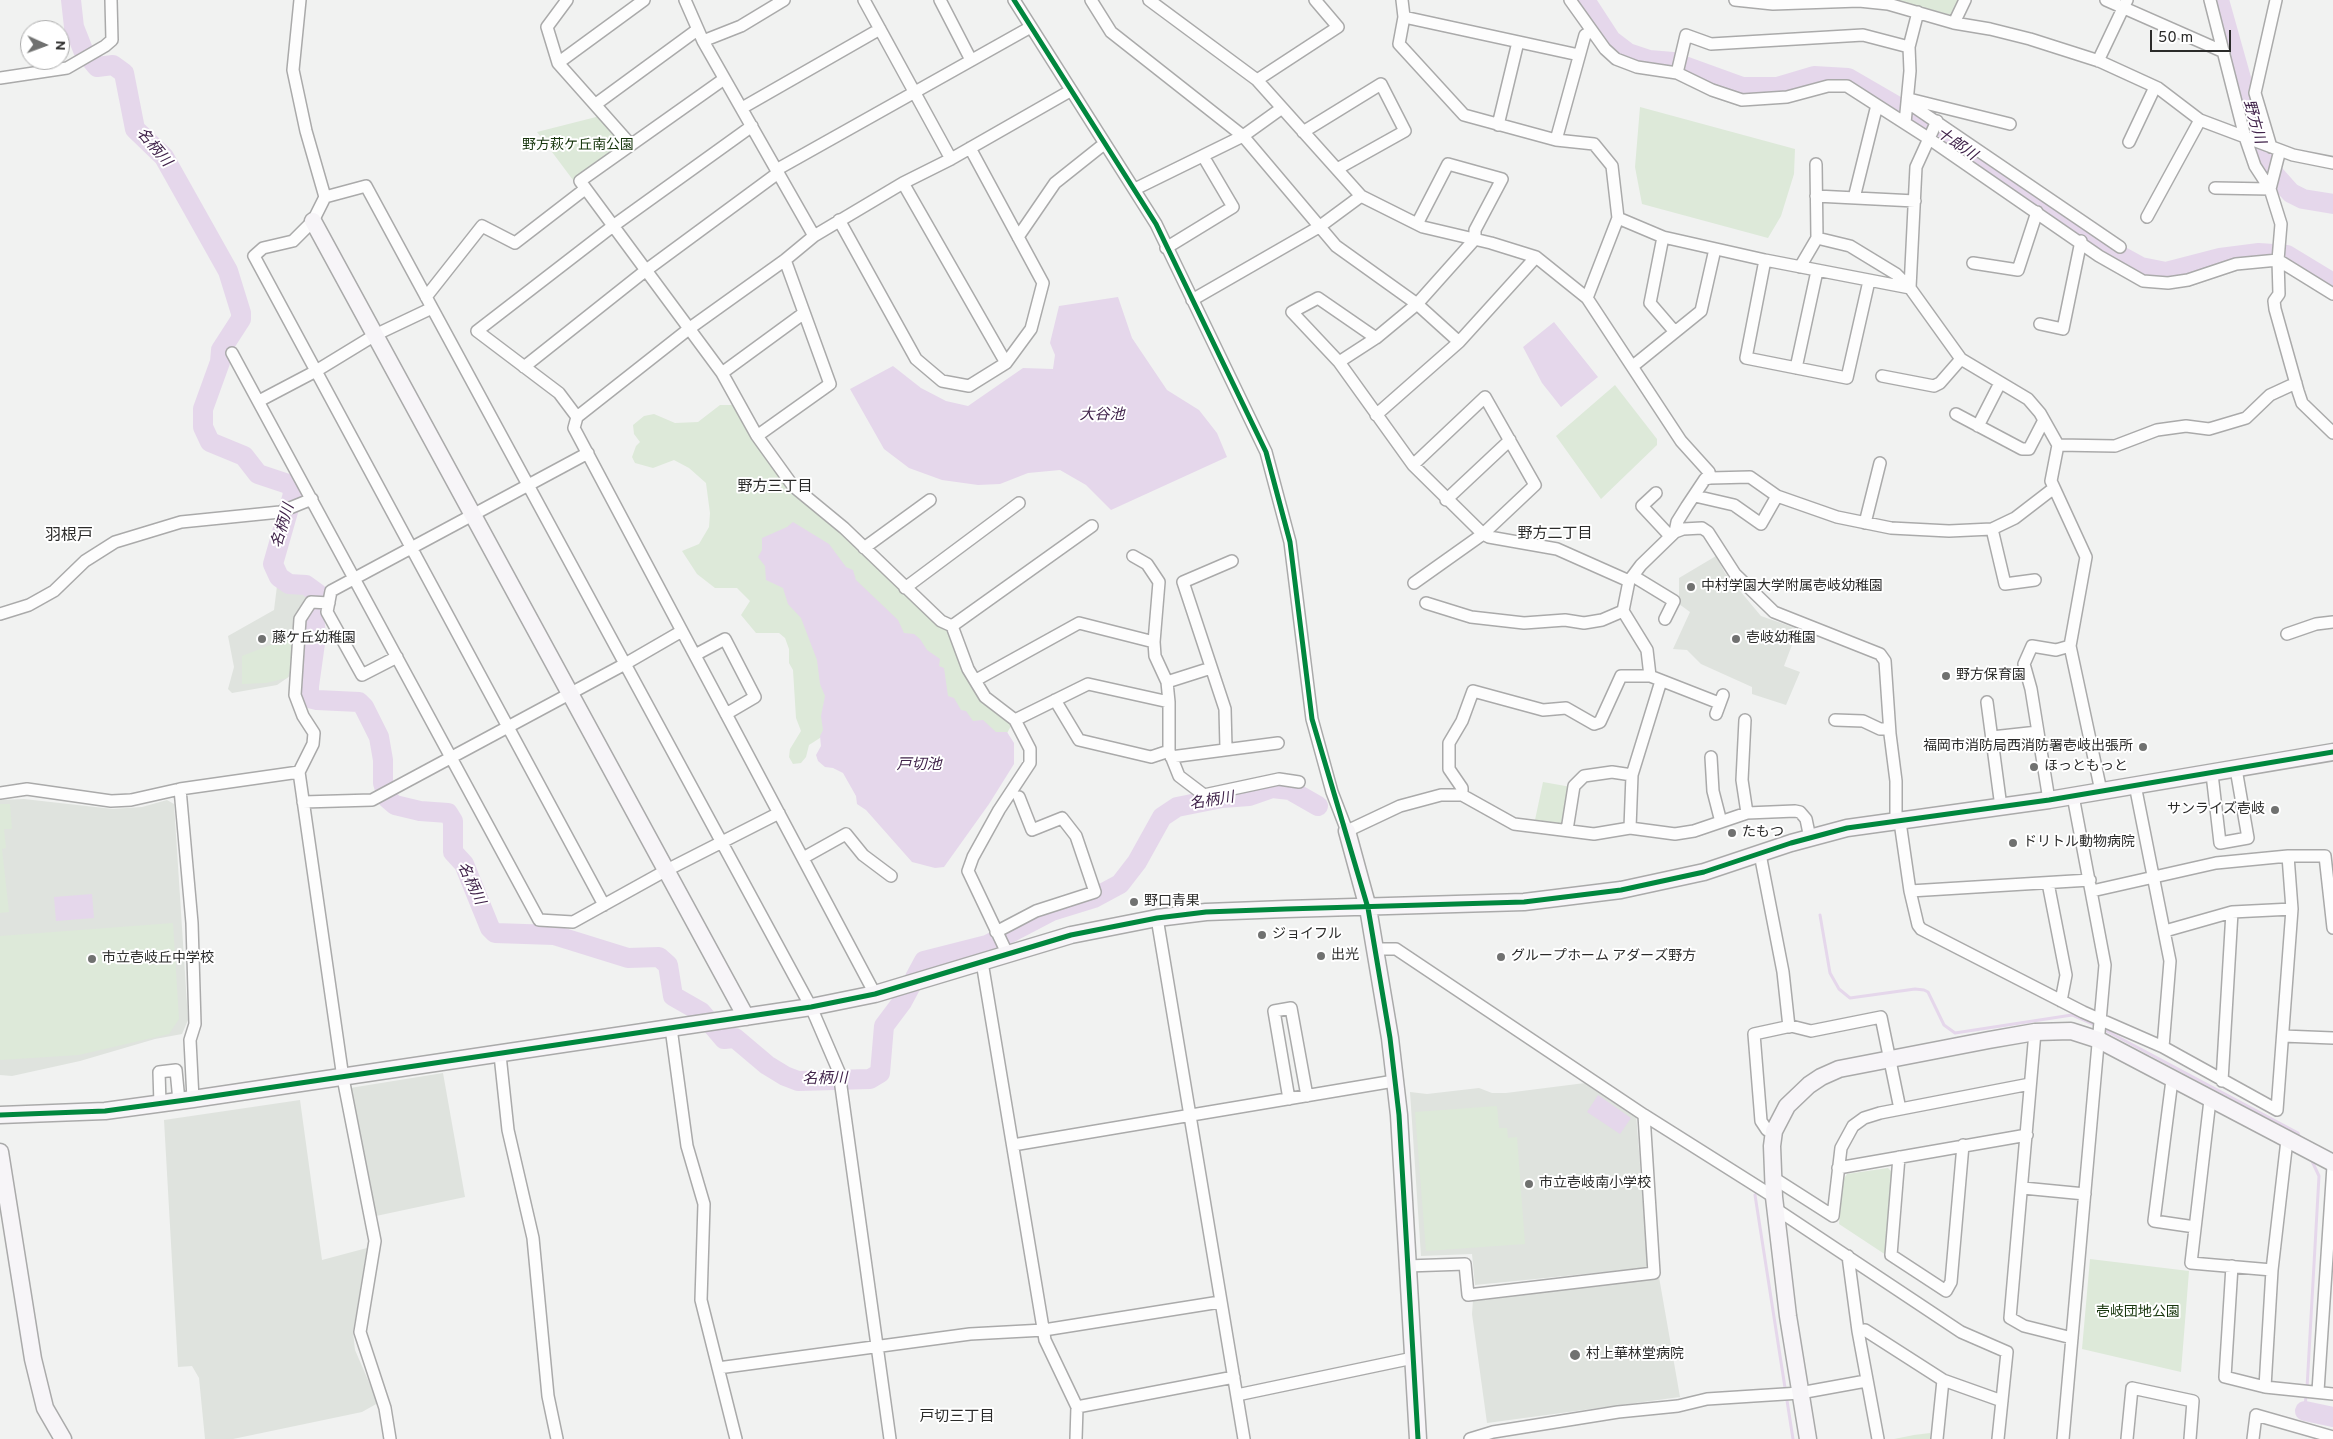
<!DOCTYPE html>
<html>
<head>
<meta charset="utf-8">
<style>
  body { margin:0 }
  #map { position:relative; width:2333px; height:1439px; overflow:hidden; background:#f1f2f1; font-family:Overpass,sans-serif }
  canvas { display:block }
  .north { position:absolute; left:20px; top:20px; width:50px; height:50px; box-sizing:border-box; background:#fff; border:1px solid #aaa; border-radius:50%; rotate:92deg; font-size:14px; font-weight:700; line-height:20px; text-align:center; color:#2b2b2a }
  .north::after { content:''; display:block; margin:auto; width:18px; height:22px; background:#707170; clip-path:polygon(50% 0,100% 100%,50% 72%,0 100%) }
  .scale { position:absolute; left:2150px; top:30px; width:81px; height:22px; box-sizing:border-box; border:2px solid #2b2b2a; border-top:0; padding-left:6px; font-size:15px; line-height:18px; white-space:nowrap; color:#2b2b2a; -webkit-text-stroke:4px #fff; paint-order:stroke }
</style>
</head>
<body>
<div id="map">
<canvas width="2333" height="1439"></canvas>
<div class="north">N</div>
<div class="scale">50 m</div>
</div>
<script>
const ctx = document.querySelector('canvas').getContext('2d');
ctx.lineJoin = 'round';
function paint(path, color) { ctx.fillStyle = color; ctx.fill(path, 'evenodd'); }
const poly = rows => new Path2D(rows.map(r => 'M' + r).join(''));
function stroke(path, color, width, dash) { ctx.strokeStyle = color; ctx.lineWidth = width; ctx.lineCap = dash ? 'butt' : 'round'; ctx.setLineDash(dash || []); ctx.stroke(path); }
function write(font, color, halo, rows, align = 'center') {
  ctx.font = font + ' Overpass,"Noto Sans JP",sans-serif'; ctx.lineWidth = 4; ctx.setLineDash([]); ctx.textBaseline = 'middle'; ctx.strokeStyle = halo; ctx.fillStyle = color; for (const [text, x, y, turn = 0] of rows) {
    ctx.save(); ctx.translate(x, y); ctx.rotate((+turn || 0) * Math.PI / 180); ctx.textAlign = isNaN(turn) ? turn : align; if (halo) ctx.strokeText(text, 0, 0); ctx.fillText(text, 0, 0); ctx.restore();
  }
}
paint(poly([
  [1716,556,1725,573,1761,616,1798,629,1784,666,1800,672,1786,705,1752,694,1752,687,1701,664,1687,650,1673,649,1690,612,1679,604,1679,578],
  [277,586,304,591,309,595,297,617,293,674,277,685,232,693,228,689,234,667,228,636,274,610],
  [24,799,113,809,142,807,167,800,174,804,188,1020,182,1034,155,1039,80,1061,12,1076,0,1075,0,800],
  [443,1073,465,1197,376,1216,350,1088],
  [1585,1083,1636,1114,1648,1265,1645,1268,1475,1285,1472,1254,1421,1256,1410,1092,1427,1094,1479,1088,1492,1093,1506,1093],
  [300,1100,322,1260,367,1248,353,1332,355,1350,378,1403,362,1412,233,1439,205,1439,199,1378,192,1366,178,1367,164,1120],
  [1659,1277,1680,1397,1487,1423,1472,1314,1473,1300]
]), '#dfe3de');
paint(poly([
  [1897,0,1958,0,1951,15,1911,4,1906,5],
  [1640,107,1795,149,1794,174,1781,216,1768,238,1642,204,1635,167],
  [600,116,620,140,620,146,573,180,537,132],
  [1615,385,1657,439,1657,445,1601,499,1556,436],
  [720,405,734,405,803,498,949,629,963,667,1008,719,1011,726,1006,735,1000,737,977,727,786,587,804,617,814,643,826,692,823,736,809,745,806,757,801,763,793,764,789,757,790,749,801,731,796,718,793,670,789,663,789,649,785,638,779,633,756,633,741,615,750,601,737,588,715,588,697,574,682,551,699,544,709,527,710,513,706,483,689,468,674,460,653,468,635,463,632,457,636,446,640,442,634,434,633,425,644,416,654,414,675,423,698,422],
  [293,636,290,671,287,678,266,683,242,684,242,656],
  [1543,782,1571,787,1566,824,1535,820],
  [0,804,10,804,12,829,4,829,6,848,2,849,9,912,0,913],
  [173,923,179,1019,169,1034,79,1055,0,1060,0,936],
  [1497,1106,1499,1128,1507,1128,1508,1138,1517,1137,1525,1244,1426,1251,1415,1112],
  [1888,1168,1893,1173,1886,1255,1839,1224,1842,1182,1847,1174],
  [2090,1259,2189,1271,2181,1372,2082,1349],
  [1930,1433,1930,1439,1894,1439,1914,1435]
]), '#dde9d9');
paint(poly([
  [1118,297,1132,338,1167,390,1199,410,1217,433,1227,457,1111,510,1086,485,1060,470,1028,473,1000,484,978,485,942,480,909,468,884,449,850,389,893,366,921,388,946,401,968,406,1023,368,1053,369,1055,355,1050,343,1059,306],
  [1554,322,1598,377,1561,407,1542,383,1523,347],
  [793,522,829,544,846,567,853,570,856,580,898,620,904,633,914,634,920,639,927,650,940,659,939,666,944,668,948,696,954,698,961,710,966,711,973,721,983,720,996,732,1007,732,1014,743,1014,764,989,804,944,867,935,868,912,862,866,810,857,804,856,796,843,773,833,768,825,767,818,761,816,755,821,746,820,736,823,730,821,716,825,696,820,684,817,660,801,618,788,604,783,588,766,580,765,566,758,557,762,550,762,538,787,527],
  [92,894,94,918,56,921,54,897],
  [1598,1095,1631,1118,1620,1134,1587,1112]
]), '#e5d7eb');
stroke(poly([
  [1820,915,1830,973,1839,989,1850,998,1915,989,1924,990,1928,992,1944,1025,1955,1033,2072,1015,2097,1026],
  [2103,1029,2298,1133,2301,1140],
  [1755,1195,1793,1439],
  [2307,1388,2319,1176,2311,1159],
  [2305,1411,2306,1394]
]), '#e5d7eb', 3);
stroke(poly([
  [71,0,74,27,83,50,97,67,113,65,124,73,135,129,164,157,228,271,241,313,241,319,221,350,220,362,203,409,203,427,210,442,244,456,258,474,291,485,293,494,273,564,279,577,289,584,306,585,317,593,314,613,316,636,309,686,309,698,317,700,359,702,364,707,379,737,383,760,383,783,388,799,395,805,420,811,448,813,453,821,453,852,464,864,490,928,495,933,554,935,628,958,659,957,668,965,673,996,701,1012,724,1039,735,1038,767,1065,785,1076,798,1081,870,1079,880,1073,884,1026,902,1002,924,961,987,945,1052,911,1094,898,1120,884,1137,862,1162,817,1177,807,1222,798,1249,796,1272,788,1290,790,1318,806],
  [1585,0,1611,40,1628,53,1649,60,1673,62,1742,87,1777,87,1814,76,1848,78,1917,118,2099,244,2141,267,2166,272,2220,258,2259,253,2287,255,2333,283],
  [2219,0,2265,164,2291,193,2303,199,2333,204],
  [2305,1411,2333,1417]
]), '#e5d7eb', 20);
const street = poly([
  [300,0,293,70,306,131,325,197,313,221,293,241,263,248,254,256,604,905],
  [567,0,547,27,558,63,630,144],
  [685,0,703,41,814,236],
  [864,0,951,159],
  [940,0,971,60],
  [1014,0,1156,224,1266,452,1290,542,1312,719,1332,792,1347,831,1400,806,1441,795,1462,795,1514,824,1594,834,1630,828,1675,834,1694,831,1747,813,1795,811,1800,812,1806,819,1810,838],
  [1091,0,1111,32,1243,136,1336,246,1417,304,1459,342],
  [1149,0,1257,80,1361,196,1423,227,1491,243,1536,257,1587,298,1681,441,1709,472,1710,478],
  [1402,0,1404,17,1399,44,1464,115,1556,140,1594,144,1612,166,1618,218,1587,298],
  [1570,0,1605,49,1616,59,1637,67,1677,73,1712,90,1742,100,1787,97,1828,86,1847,86,1928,138,2099,256,2143,281,2168,283,2188,280,2236,264,2278,260,2333,294],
  [1735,0,1773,4,1859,1,1888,4,1954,23,1990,29,2030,39,2099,61,2158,88,2200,120,2293,155,2333,163],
  [2106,0,2224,52],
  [2210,0,2245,137,2255,166,2270,189,2281,224,2278,260,2279,294,2274,301,2275,309,2298,391,2302,403,2333,433],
  [1404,17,1579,55],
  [1954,23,1965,0],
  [703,41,741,26,784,0],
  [2098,61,2127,0],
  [558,63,644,0],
  [1677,73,1686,35,1711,44,1863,35,1909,47],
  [0,78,67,68,105,46,112,40,111,0],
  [724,79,580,181,722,373,757,436,793,486,844,528,941,621,952,626,968,669,985,697,1015,720,1030,749,1030,763,999,810,973,857,968,871,1007,953],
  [1257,80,1338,27,1315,0],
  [1909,99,2010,124],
  [1907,102,2120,247],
  [596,104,697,30],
  [742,108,880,29],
  [1905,123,1910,71,1909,47,1918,12],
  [1498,125,1518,42],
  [1303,132,1381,84,1405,131,1337,169],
  [1556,140,1585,35,1592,31],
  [2129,142,2155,87],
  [2271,147,2255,93,2276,0],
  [776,170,1029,28],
  [903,183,1006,363],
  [2215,188,2270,189],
  [1135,189,1243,136,1282,108],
  [2270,189,2280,150],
  [1816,196,1915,201],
  [325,197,366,186,811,1007,839,1072,890,1439],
  [1854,198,1877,105],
  [2147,217,2200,120],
  [1618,218,1663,237,1765,260,1910,288],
  [839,220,916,359,942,381,969,386,1006,363,1031,329,1043,283,970,148],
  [1018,237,1055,183,1104,144],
  [1663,237,1650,303,1675,332],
  [1817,238,1850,246,1896,274,1910,288,1961,359,2028,399,2040,413,2058,445,2051,481,2086,557,2070,646,2101,791],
  [1166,248,1233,207,1203,156],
  [1765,260,1746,358,1847,378,1869,281],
  [1973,263,2018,270,2037,212],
  [1800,267,1817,238,1816,164],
  [1910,288,1916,167,1937,121],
  [426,297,482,226,515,243,585,189],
  [1192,300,1319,227,1361,196],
  [2040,324,2063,329,2081,241],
  [1376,338,1318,298,1292,312,1339,362,1413,465,1483,534,1489,537,1557,549,1629,581],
  [232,353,539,920,573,922,665,871,779,813],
  [1339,362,1376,338,1417,304,1475,239,1475,230,1502,179,1448,164,1417,224],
  [1633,366,1701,311,1715,249],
  [524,367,645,271,778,173],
  [1796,368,1817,271],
  [722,373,804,313],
  [1882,376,1934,386,1940,383,1961,359],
  [259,401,316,371,375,335,432,308],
  [1956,414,2022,449,2029,449,2044,420],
  [1376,415,1459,342,1536,257],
  [577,417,559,393,477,331,613,226,752,126],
  [1978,426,2000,383],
  [757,436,830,384,785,260],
  [2058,445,2115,446,2157,430,2186,426,2209,429,2246,418,2270,395,2296,383],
  [1413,465,1485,397,1535,485,1483,534,1414,583],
  [1656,493,1642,506,1670,536],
  [1695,496,1734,505,1761,524,1777,496],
  [1446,500,1510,440],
  [1865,523,1880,463],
  [1992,529,2005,584,2035,580],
  [1675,532,1677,522,1687,506,1705,479,1710,478,1750,477,1777,496,1837,517,1891,528,1949,531,1992,529,2015,518,2054,488],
  [864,548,930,500],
  [1133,556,1147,564,1159,582,1154,642,1155,656,1167,682,1169,702,1169,751,1179,776,1204,795,1279,779,1299,782],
  [1633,576,1674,601,1665,619],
  [905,588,1019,503],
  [329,603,311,602,300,619,295,695,303,716,314,733,313,744,299,772,343,1078,375,1241,360,1332,385,1408,390,1439],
  [1426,603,1471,617,1524,623,1565,620,1584,623,1602,620,1623,611],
  [0,614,29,605,54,591,85,561,115,542,181,522,280,512,312,499],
  [952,626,1092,526],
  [2287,634,2316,624,2333,622],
  [695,655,725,639,755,697,726,714],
  [397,657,362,675,327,612,331,591,588,453],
  [1650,676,1647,650,1623,611,1629,581,1641,565,1675,532,1683,529,1702,528,1708,532,1735,574,1774,612,1880,654,1885,661,1890,734,1896,781,1896,822],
  [976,680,1079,623,1154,642],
  [1167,682,1211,668],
  [1055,700,1079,740,1151,757,1169,751],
  [1987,702,2001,807],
  [1716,714,1723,695],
  [1015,720,1088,684,1169,702],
  [1745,720,1742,780,1747,813],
  [1835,720,1863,721,1880,729,1889,729],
  [1992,737,2038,732],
  [1226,748,1225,709,1183,582,1232,561],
  [1171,757,1278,743],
  [1711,757,1713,791,1721,822],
  [2212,774,2220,843,2248,838,2236,769],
  [2135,785,2170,961,2163,1047],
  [180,789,192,923,195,1024,190,1040,193,1099],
  [0,793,27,789,111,801,131,800,180,789,299,772],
  [1462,795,1462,788,1449,769,1449,743,1462,721,1473,691,1543,710,1566,708,1594,724,1600,722,1621,676,1650,676,1719,703],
  [2049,800,2031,689,2024,664,2032,646,2056,650,2070,646],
  [303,802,372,800,625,664,682,631],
  [1900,822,1910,891,1918,925,1921,929,2083,1012,2163,1047,2277,1110,2292,909,2288,856],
  [1630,828,1632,775,1661,681],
  [1567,830,1574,786,1584,776,1612,772,1632,775],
  [1760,854,1783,972,1789,1027],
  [803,858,846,834,863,855,891,876],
  [2048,883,2066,975,2061,1001],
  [1910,891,2090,880],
  [2092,891,2216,863,2288,856,2325,856,2333,928],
  [1157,918,1244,1439],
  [2165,931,2232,912,2292,909],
  [996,932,1036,911,1095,892,1076,836,1062,818,1032,830,1019,797],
  [1375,949,1396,949,1644,1115,1774,1197],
  [982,962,1045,1340,1077,1407,1076,1439],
  [875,994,574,428,577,417,690,328,785,260,814,236,903,183,951,159,1070,91],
  [671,1028,687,1146,704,1204,701,1300,736,1439],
  [2035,1032,2010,1318,2024,1326,2072,1338],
  [2283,1036,2333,1038],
  [500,1055,508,1130,533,1238,548,1396,557,1439],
  [2172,1080,2154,1221,2195,1227],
  [2222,1081,2232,912],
  [1289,1099,1274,1011,1291,1008,1307,1096],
  [2210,1100,2191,1263,2272,1270],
  [160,1104,159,1072,176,1070,179,1101],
  [1774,1131,1767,1130,1761,1121,1754,1034,1791,1026,1811,1031,1881,1017,1900,1109],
  [1013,1145,1394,1081],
  [1899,1157,1891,1255,1946,1291,1951,1282,1963,1145],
  [1838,1168,2027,1135],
  [1772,1177,1833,1216,1841,1148,1853,1126,1864,1118,1880,1113,2030,1084],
  [2023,1188,2085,1194],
  [1776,1209,1961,1332,2007,1352,1998,1439],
  [1848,1256,1858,1331,1878,1439],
  [1407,1266,1465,1264,1468,1295,1654,1273,1644,1115],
  [2232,1266,2225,1377,2265,1387,2333,1394],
  [1858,1331,1865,1330,1943,1380,2002,1401],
  [718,1368,970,1334,1044,1330,1220,1302],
  [2265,1387,2272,1270,2287,1140],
  [2318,1391,2333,1166],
  [1237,1395,1413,1358],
  [1077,1407,1234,1377],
  [1470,1439,1493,1432,1618,1412,1678,1406,1707,1399,1800,1393,1866,1381],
  [1937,1439,1943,1380],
  [2063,1439,2105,965,2073,796],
  [2127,1439,2132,1388,2193,1401,2190,1439],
  [2253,1439,2256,1415,2333,1437]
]);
const secondary = poly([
  [313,221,746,1017],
  [1347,831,1368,908,1390,1038,1399,1115,1418,1439],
  [0,1115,105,1111,193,1099,811,1007,875,994,1071,935,1157,918,1206,912,1286,909,1524,902,1621,890,1704,872,1791,843,1847,828,2049,800,2333,752],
  [0,1152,33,1359,45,1408,63,1439],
  [1808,1439,1788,1316,1774,1197,1772,1146,1774,1131,1787,1106,1809,1085,1821,1077,1839,1069,1989,1040,2035,1032,2071,1031,2099,1040,2333,1163]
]);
stroke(street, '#aaa', 14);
stroke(secondary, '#aaa', 19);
stroke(street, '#fdfdfd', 11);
stroke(secondary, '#f7f5f8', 16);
stroke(poly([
  [1014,0,1156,224,1266,452,1290,542,1312,719,1368,908,1390,1038,1399,1115,1418,1439],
  [0,1115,105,1111,193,1099,811,1007,875,994,1071,935,1157,918,1206,912,1286,909,1524,902,1621,890,1704,872,1791,843,1847,828,2049,800,2333,752]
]), '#00873e', 5);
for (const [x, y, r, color] of [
  [1691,587,5,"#707170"],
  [262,639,5,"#707170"],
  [1736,639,5,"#707170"],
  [1946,676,5,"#707170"],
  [2143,747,5,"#707170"],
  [2034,767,5,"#707170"],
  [2275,810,5,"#707170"],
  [1732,833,5,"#707170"],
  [2013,843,5,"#707170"],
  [1134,902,5,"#707170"],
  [1262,935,5,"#707170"],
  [1321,956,5,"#707170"],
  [1501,957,5,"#707170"],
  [92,959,5,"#707170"],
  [1529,1184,5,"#707170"],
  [1575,1355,6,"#707170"]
]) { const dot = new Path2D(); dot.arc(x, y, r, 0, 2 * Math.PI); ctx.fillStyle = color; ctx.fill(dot); stroke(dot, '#fff', 2); }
write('14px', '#16350c', '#fff', [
  ["野方萩ケ丘南公園",578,146],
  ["壱岐団地公園",2138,1313]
]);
write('14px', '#2b2b2a', '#fff', [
  ["中村学園大学附属壱岐幼稚園",1701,587],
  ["藤ケ丘幼稚園",272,639],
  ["壱岐幼稚園",1746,639],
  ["野方保育園",1956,676],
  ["福岡市消防局西消防署壱岐出張所",2133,747,"right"],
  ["ほっともっと",2044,767],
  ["サンライズ壱岐",2265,810,"right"],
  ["たもつ",1742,833],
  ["ドリトル動物病院",2023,843],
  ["野口青果",1144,902],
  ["ジョイフル",1272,935],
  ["出光",1331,956],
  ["グループホーム アダーズ野方",1511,957],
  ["市立壱岐丘中学校",102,959],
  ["市立壱岐南小学校",1539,1184],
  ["村上華林堂病院",1586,1355]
], 'left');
write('italic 15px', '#40234a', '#fff', [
  ["野方川",2253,122,74],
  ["十郎川",1956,145,35],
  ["名柄川",153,148,50],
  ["大谷池",1102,416],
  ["名柄川",284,526,-73],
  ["戸切池",919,766],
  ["名柄川",1212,802,-9],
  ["名柄川",470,884,65],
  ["名柄川",825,1080,-1]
]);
write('15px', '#2b2b2a', '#fff', [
  ["野方三丁目",775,488],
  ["野方二丁目",1555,535],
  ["戸切三丁目",957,1418]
]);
write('16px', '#2b2b2a', '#fff', [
  ["羽根戸",69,537]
]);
</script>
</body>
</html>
